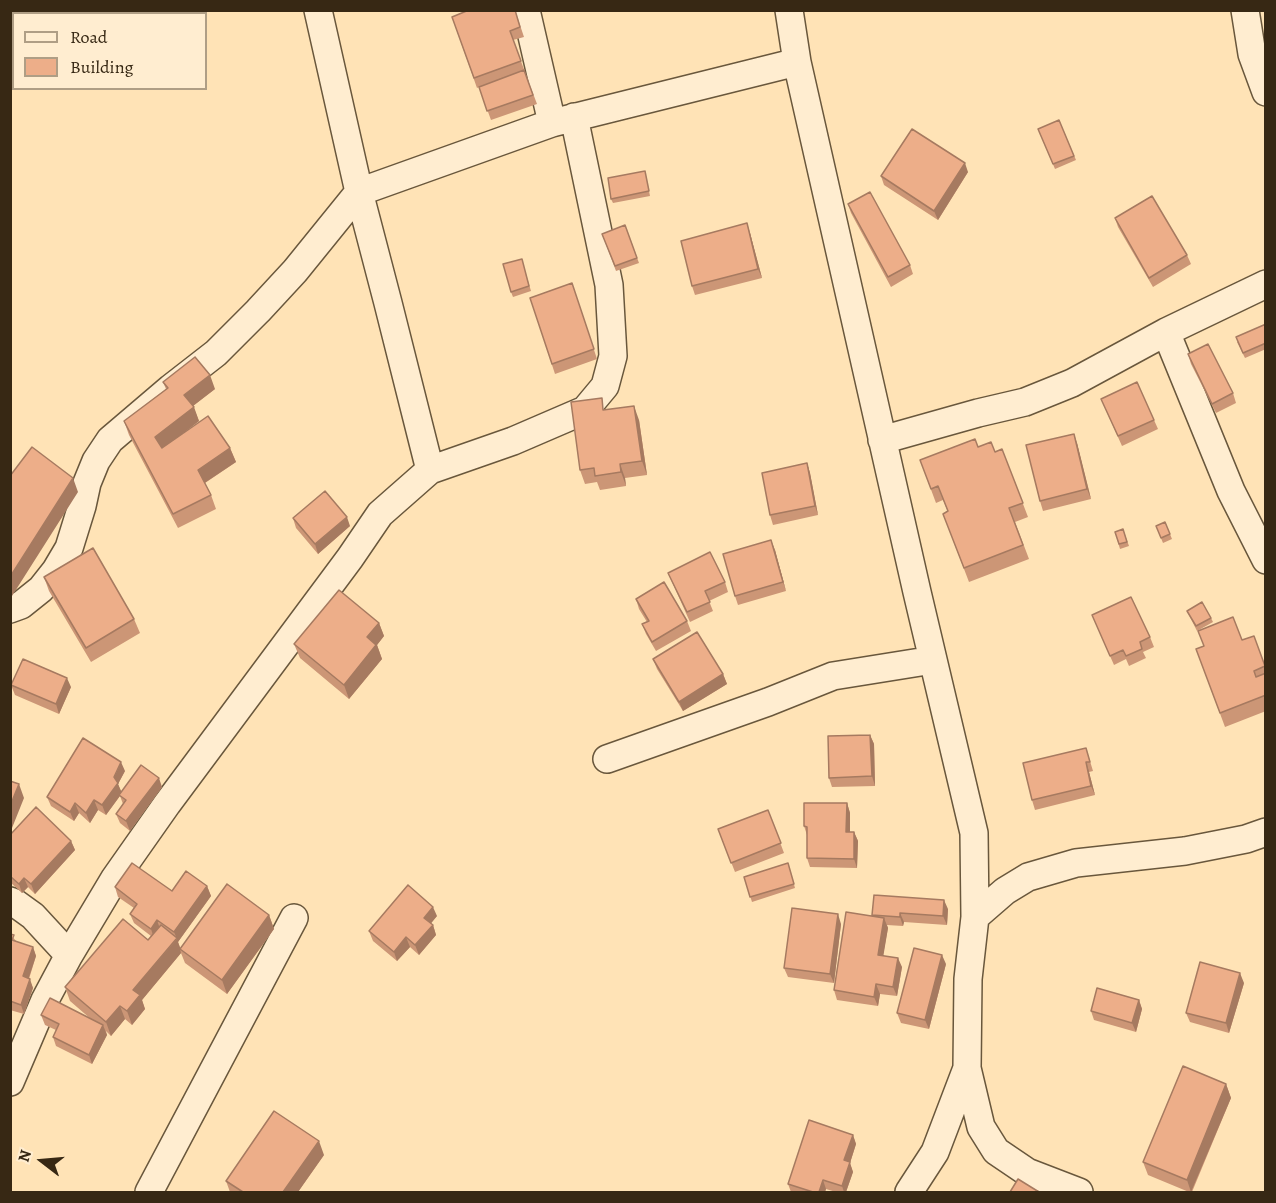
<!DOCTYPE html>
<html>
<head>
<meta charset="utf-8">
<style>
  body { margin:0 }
  #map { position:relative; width:1276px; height:1203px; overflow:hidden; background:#ffe3b6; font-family:Alegreya,serif }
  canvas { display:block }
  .frame { position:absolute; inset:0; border:12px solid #372814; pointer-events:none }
  .legend { position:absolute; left:12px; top:12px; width:195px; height:78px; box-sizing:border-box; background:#ffedd0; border:2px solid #af9e85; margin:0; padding:8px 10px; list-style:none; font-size:18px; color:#372814 }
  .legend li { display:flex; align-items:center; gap:12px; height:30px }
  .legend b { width:30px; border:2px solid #af9e85 }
  .north { position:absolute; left:12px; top:1131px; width:60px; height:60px; -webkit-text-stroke:4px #ffedd0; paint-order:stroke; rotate:286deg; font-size:16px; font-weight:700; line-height:24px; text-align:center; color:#372814 }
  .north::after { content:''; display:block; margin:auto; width:21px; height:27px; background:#372814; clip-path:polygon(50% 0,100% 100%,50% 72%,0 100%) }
</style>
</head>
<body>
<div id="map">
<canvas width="1276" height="1203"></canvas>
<div class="frame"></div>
<ul class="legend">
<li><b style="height:8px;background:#ffedd0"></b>Road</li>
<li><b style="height:16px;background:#edae89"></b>Building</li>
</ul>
<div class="north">N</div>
</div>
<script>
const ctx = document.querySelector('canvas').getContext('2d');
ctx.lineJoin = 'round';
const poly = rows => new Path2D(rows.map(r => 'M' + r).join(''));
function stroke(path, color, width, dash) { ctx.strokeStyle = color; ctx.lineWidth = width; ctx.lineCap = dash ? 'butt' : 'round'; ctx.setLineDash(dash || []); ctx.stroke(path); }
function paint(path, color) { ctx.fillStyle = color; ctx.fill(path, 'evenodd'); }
const minor = poly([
  [318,10,359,192,388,303,430,470],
  [526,10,552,123],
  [789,10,797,62,917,592,974,833,975,917,968,979,967,1068,981,1127,996,1151,1027,1172,1079,1192],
  [1245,10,1252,54,1266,92],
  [1166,332,1231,491,1266,560],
  [882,440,978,413,1025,402,1072,383,1166,332,1266,284],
  [10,609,21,605,41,589,56,570,69,548,82,506,87,483,96,461,110,440,171,388,216,353,258,311,295,271,359,192,552,123,797,62],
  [607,759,768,702,833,676,933,660],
  [10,901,15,903,33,916,69,955],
  [975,917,1005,891,1028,877,1076,863,1185,851,1246,839,1266,832],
  [10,1082,45,1000,69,955,115,878,167,804,350,558,380,514,430,470,513,441,585,410,605,386,613,356,609,285,574,117],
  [149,1192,294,918],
  [909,1192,935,1152,967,1068]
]);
stroke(minor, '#69573c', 30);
stroke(minor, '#ffedd0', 27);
paint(poly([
  [515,10,524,37,513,40,537,104,491,120,479,87,477,88,452,17],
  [1059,120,1076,160,1055,169,1038,129],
  [968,172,938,220,884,185,881,176],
  [646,176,650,196,613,203,611,199],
  [848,204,910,265,913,274,891,287,851,213],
  [1115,218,1187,255,1191,264,1153,287,1118,227],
  [625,225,639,263,616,271,602,234],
  [750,233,762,278,695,295,692,286],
  [523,264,531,291,513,297,511,292],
  [572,283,597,359,555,374,530,298],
  [1266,324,1266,349,1245,358,1237,342],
  [1188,354,1233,393,1236,403,1216,413,1191,364],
  [163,382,215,389,193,406,199,421,181,435,230,448,236,462,205,483,211,495,216,509,178,528,129,435,124,421,166,389],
  [1101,399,1154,420,1158,429,1122,446],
  [606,410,639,420,647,475,625,478,626,486,600,490,597,482,585,484,580,470],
  [1077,443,1091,499,1043,511,1040,501],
  [978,447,995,452,1002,449,1028,517,1015,522,1029,559,969,582,943,514,948,512,943,500,936,503,920,460],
  [807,463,810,473,818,515,773,525,770,515],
  [293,518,350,526,318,554,296,528],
  [1165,522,1172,539,1163,543,1156,526],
  [1123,529,1129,546,1120,549,1115,532],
  [775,550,786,591,738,605,735,596],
  [668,573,725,582,728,592,709,601,713,611,690,622,672,582],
  [44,577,134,619,140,633,91,662,49,591],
  [636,599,687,621,691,631,656,651,646,634,642,624,647,622,639,609],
  [1187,611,1211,618,1213,622,1197,631],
  [1092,615,1150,637,1154,647,1143,652,1146,658,1129,666,1126,659,1114,665],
  [379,623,384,636,377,645,382,659,349,699,300,658,294,644],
  [1242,640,1265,666,1266,711,1225,727,1196,649],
  [653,659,723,674,727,684,683,711,657,669],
  [11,685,71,687,59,714,15,695],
  [870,735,874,744,875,786,832,787,829,778],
  [1086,748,1093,771,1089,772,1095,795,1035,810,1032,800],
  [125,771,118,784,121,792,162,787,130,831,120,823,116,814,123,804,120,796,106,815,98,810,90,823,79,813,74,821,51,806,47,797],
  [847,803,850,813,850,832,854,832,858,841,857,868,810,867,807,858,807,835,804,826],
  [768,810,784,853,735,872,718,829],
  [10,835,71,841,75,850,35,894,28,887,22,893,10,882],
  [788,863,795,888,752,902,744,877],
  [207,886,211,896,178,942,180,948,269,915,274,929,227,994,185,963,181,953,142,1000,145,1009,132,1025,125,1019,111,1036,106,1031,107,1035,92,1064,56,1046,53,1037,56,1030,45,1025,41,1015,92,1020,70,1001,65,987,148,940,151,936,134,923,130,914,134,908,118,897,115,887,172,891],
  [948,909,947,925,904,922,903,926,887,925,888,928,883,955,902,967,897,996,880,994,878,1006,837,1000,834,990,872,916,872,915],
  [437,916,431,923,433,925,436,935,419,955,410,947,397,961,373,941,369,931],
  [841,924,834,983,788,977,784,968],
  [10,934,17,942,33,947,36,956,29,979,33,988,24,1014,10,1010],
  [946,964,929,1029,901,1023,897,1013],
  [1244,983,1229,1033,1190,1022,1186,1013],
  [1139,1000,1142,1009,1136,1032,1094,1020,1091,1011],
  [1226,1084,1231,1098,1192,1192,1189,1192,1148,1175,1143,1162],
  [853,1135,856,1144,850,1163,853,1172,846,1192,836,1192,826,1189,825,1192,791,1192,788,1184],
  [324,1155,298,1192,230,1192,226,1181]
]), '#cc9676');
paint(poly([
  [965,163,968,172,938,220,934,211],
  [747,223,750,233,762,278,758,269],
  [210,375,215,389,189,409,184,395],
  [634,406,639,420,647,475,642,461],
  [194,407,199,421,160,451,155,437],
  [1074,434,1077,443,1091,499,1087,489],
  [230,448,236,462,203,484,198,470],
  [807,463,810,473,818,515,815,506],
  [620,464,625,478,626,486,621,472],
  [73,478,78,492,12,596,10,592,10,577],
  [347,517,350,526,318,554,315,544],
  [771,540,775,550,786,591,783,582],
  [379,623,384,636,377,645,382,659,349,699,344,685,367,637],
  [723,674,727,684,683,711,679,702],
  [67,678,71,687,59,714,56,704],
  [870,735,874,744,875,786,872,776],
  [121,762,125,771,118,784,122,793,106,815,102,805],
  [1086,762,1089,772,1095,795,1091,786],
  [159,778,162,787,130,831,126,821],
  [19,784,24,798,10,833,10,806],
  [94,800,98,810,90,823,86,813],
  [75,803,79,813,74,821,70,812],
  [847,803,850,813,850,842,846,832],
  [854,832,858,841,857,868,854,859],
  [71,841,75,850,35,894,31,884],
  [24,878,28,887,22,893,19,884],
  [207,886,211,896,178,942,181,950,180,949,181,953,142,1000,145,1009,132,1025,127,1011,133,990,177,939,174,932],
  [944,900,948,909,947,925,943,916],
  [433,907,437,916,428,927,424,918],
  [900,913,904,922,903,926,900,917],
  [838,914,841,924,834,983,830,974],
  [269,915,274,929,227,994,222,980],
  [884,918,888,928,882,964,878,955],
  [157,920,160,929,154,938,151,929],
  [433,925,436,935,419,955,415,945],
  [406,937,410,947,397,961,394,952],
  [33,947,36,956,26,986,23,976],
  [942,955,946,964,929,1029,925,1020],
  [898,958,902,967,897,996,893,987],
  [1240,973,1244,983,1229,1033,1226,1023],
  [30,979,33,988,24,1014,21,1005],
  [876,984,880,994,878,1006,874,997],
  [1139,1000,1142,1009,1136,1032,1132,1023],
  [120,1006,125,1019,111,1036,106,1022],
  [103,1025,107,1035,92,1064,89,1055],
  [1226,1084,1231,1098,1191,1192,1187,1180],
  [853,1135,856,1144,850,1163,853,1172,846,1192,844,1192,842,1186,844,1160],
  [319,1141,324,1155,298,1192,283,1192],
  [823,1180,826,1189,825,1192,819,1192]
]), '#a67a60');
const building = poly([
  [469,10,515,10,520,27,510,31,521,61,474,78,452,17,469,10],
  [524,70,533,95,487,111,479,87,524,70],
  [1059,120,1074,156,1053,164,1038,129,1059,120],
  [912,129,965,163,934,211,881,176,912,129],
  [645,171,649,191,611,199,608,178,645,171],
  [870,192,910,265,888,277,848,204,870,192],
  [1152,196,1187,255,1149,278,1115,218,1152,196],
  [747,223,758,269,692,286,681,241,747,223],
  [625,225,637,258,615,266,602,234,625,225],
  [522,259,529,286,511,292,503,264,522,259],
  [572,283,594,349,552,364,530,298,572,283],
  [1266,324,1266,343,1243,353,1236,337,1266,324],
  [1208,344,1233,393,1212,404,1188,354,1208,344],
  [195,357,210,375,184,395,194,407,155,437,162,448,208,416,230,448,198,470,211,495,173,514,124,421,168,388,163,382,195,357],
  [1137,382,1154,420,1118,436,1101,399,1137,382],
  [602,398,603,410,634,406,642,461,620,464,621,472,595,476,594,468,580,470,571,402,602,398],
  [1074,434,1087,489,1040,501,1026,445,1074,434],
  [975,439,978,447,991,442,995,452,1002,449,1023,503,1009,508,1023,545,964,568,943,514,948,511,938,486,931,489,920,460,975,439],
  [32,447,73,478,10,577,10,476,32,447],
  [807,463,815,506,770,515,762,473,807,463],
  [325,491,347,517,315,544,293,518,325,491],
  [1165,522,1170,534,1161,538,1156,526,1165,522],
  [1123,529,1127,542,1119,544,1115,532,1123,529],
  [771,540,783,582,735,596,723,554,771,540],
  [93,548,134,619,86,648,44,577,93,548],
  [710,552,725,582,705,591,710,602,687,612,668,573,710,552],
  [664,582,687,621,652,642,642,624,649,621,636,599,664,582],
  [339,590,379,623,367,637,376,645,344,685,294,644,339,590],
  [1131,597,1150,637,1140,642,1142,649,1126,656,1123,650,1110,656,1092,615,1131,597],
  [1202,602,1211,618,1196,626,1187,611,1202,602],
  [1233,617,1242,640,1254,636,1265,666,1254,671,1256,677,1266,673,1266,695,1220,713,1196,649,1204,646,1198,631,1233,617],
  [697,632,723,674,679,702,653,659,697,632],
  [23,659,67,678,56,704,11,685,23,659],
  [870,735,872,776,829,778,828,736,870,735],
  [83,738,121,762,114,777,118,783,102,805,94,800,86,813,75,803,70,812,47,797,83,738],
  [1086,748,1090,762,1086,762,1091,786,1032,800,1023,763,1086,748],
  [141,765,159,778,126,821,116,814,126,800,119,795,141,765],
  [10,781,19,784,10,806,10,781],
  [804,803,847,803,846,832,854,832,854,859,807,858,807,827,804,826,804,803],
  [36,807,71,841,31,884,24,878,19,884,10,876,10,835,36,807],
  [768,810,781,843,731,863,718,829,768,810],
  [132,863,172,891,186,871,207,886,174,932,157,920,151,929,130,914,137,904,115,887,132,863],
  [788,863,794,884,750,897,744,877,788,863],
  [227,884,269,915,222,980,180,949,227,884],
  [408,885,433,907,424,918,433,925,415,945,406,937,394,952,369,931,408,885],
  [874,895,944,900,943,916,900,913,900,917,872,915,874,895],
  [792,908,838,914,830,974,784,968,792,908],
  [846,912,884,918,878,955,898,958,893,987,876,984,874,997,834,990,846,912],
  [123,919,148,940,161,925,177,938,133,990,140,995,127,1011,120,1006,106,1022,65,987,123,919],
  [10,934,14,935,12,940,33,947,23,976,30,979,21,1005,10,1001,10,934],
  [914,948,942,955,925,1020,897,1013,914,948],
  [1200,962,1240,973,1226,1023,1186,1013,1200,962],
  [1097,988,1139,1000,1132,1023,1091,1011,1097,988],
  [50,998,103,1025,89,1055,53,1037,59,1024,41,1015,50,998],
  [1183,1066,1226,1084,1187,1180,1143,1162,1183,1066],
  [274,1111,319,1141,283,1192,243,1192,226,1181,274,1111],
  [809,1120,853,1135,844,1160,850,1162,842,1186,823,1180,819,1192,813,1192,788,1184,809,1120],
  [1018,1179,1039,1192,1010,1192,1018,1179]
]);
paint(building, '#edae89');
stroke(building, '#a67a60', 1.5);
</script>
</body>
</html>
